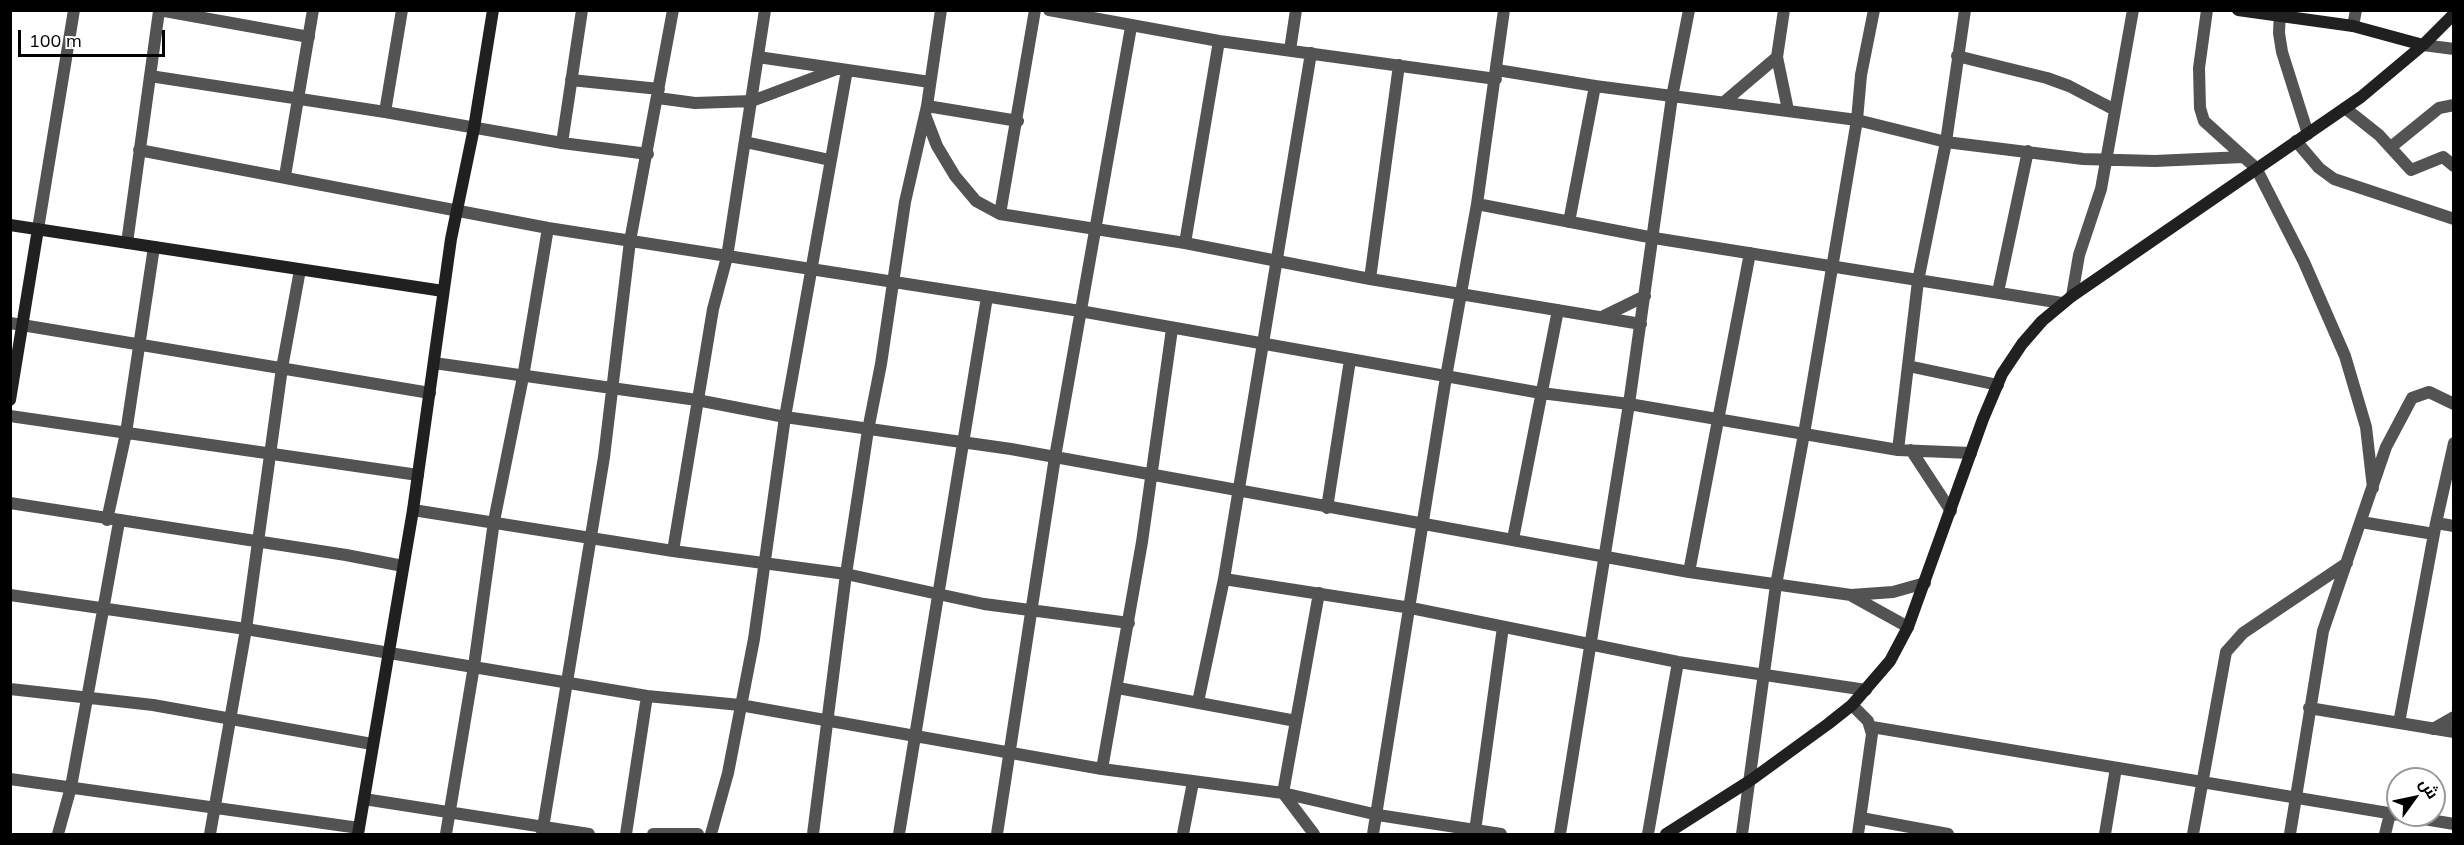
<!DOCTYPE html>
<html>
<head>
<meta charset="utf-8">
<style>
  body { margin:0 }
  #map { position:relative; width:2464px; height:845px; overflow:hidden; background:#fff; font-family:Mulish,Cairo,sans-serif }
  canvas { display:block }
  .frame { position:absolute; inset:0; border:12px solid #000; pointer-events:none }
  .north { position:absolute; left:2386px; top:767px; width:60px; height:60px; box-sizing:border-box; background:#fff; border:2px solid #999; border-radius:50%; rotate:57deg; font-size:16px; font-weight:700; line-height:24px; text-align:center; color:#000 }
  .north::after { content:''; display:block; margin:auto; width:21px; height:27px; background:#000; clip-path:polygon(50% 0,100% 100%,50% 72%,0 100%) }
  .scale { position:absolute; left:18px; top:30px; width:147px; height:27px; box-sizing:border-box; border:3px solid #000; border-top:0; padding-left:8px; font-size:18px; line-height:21px; white-space:nowrap; color:#000; -webkit-text-stroke:4px #fff; paint-order:stroke }
</style>
</head>
<body>
<div id="map">
<canvas width="2464" height="845"></canvas>
<div class="frame"></div>
<div class="north">ش</div>
<div class="scale">100 m</div>
</div>
<script>
const ctx = document.querySelector('canvas').getContext('2d');
ctx.lineJoin = 'round';
const poly = rows => new Path2D(rows.map(r => 'M' + r).join(''));
function stroke(path, color, width, dash) { ctx.strokeStyle = color; ctx.lineWidth = width; ctx.lineCap = dash ? 'butt' : 'round'; ctx.setLineDash(dash || []); ctx.stroke(path); }
stroke(poly([
  [159,10,309,37],
  [1049,10,1219,41,1496,79],
  [1784,10,1777,57,1788,110],
  [2207,10,2199,68,2200,108,2204,121,2256,168,2304,262,2345,356,2366,427,2373,488],
  [2280,10,2279,33,2282,52,2308,134],
  [2353,26,2356,10],
  [2423,45,2454,49],
  [1290,50,1296,10],
  [1957,56,2047,78,2069,86,2115,110],
  [758,57,930,82],
  [1497,70,1595,86,1857,120,1946,142,2083,159,2155,161,2243,157],
  [150,76,385,112,562,143,648,154],
  [571,80,659,89],
  [658,98,695,103,752,101,837,69],
  [1724,102,1777,57],
  [927,106,1018,121],
  [2345,108,2379,135,2411,170,2443,157,2454,166],
  [385,112,402,10],
  [925,115,937,146,955,176,976,201,1000,214,1185,243,1370,279,1641,324],
  [2296,141,2319,168,2334,179,2454,219],
  [745,142,830,160],
  [562,143,582,10],
  [2391,147,2439,108,2454,105],
  [139,150,548,228,1080,311,1541,393,1629,404,1898,450,1971,453],
  [285,176,313,10],
  [1477,204,1654,238,2062,303],
  [1000,214,1035,10],
  [1569,222,1595,86],
  [38,229,74,10],
  [127,243,159,11],
  [1185,243,1219,41],
  [1370,279,1399,65],
  [1998,292,2028,151],
  [2072,296,2079,255,2101,189,2133,10],
  [1602,317,1645,296],
  [10,323,430,393],
  [434,363,697,400,785,417,1011,449,1689,572,1851,595,1893,592,1925,583],
  [1908,366,1998,385],
  [10,416,418,475],
  [2454,443,2436,523,2454,526],
  [1898,450,1918,281,1946,142,1965,10],
  [1911,450,1951,511],
  [10,503,346,555,403,566],
  [1327,508,1350,360],
  [413,510,673,551,846,574,984,604,1129,623],
  [107,520,126,433,154,247],
  [2361,522,2434,534],
  [1513,539,1558,310],
  [673,551,713,309,727,257,765,10],
  [1689,572,1750,253],
  [1224,579,1411,608,1678,662,1866,690],
  [10,595,246,629,647,696,740,705,1102,769,1283,793,1378,815,1501,834],
  [1852,596,1908,627],
  [1118,688,1296,721],
  [10,689,153,705,372,744],
  [1198,702,1224,579,1311,53],
  [1852,705,1868,721,1872,734,1858,834],
  [2309,708,2454,732],
  [2399,723,2436,523],
  [1872,727,2454,824],
  [2433,729,2454,717],
  [1102,769,1142,542,1172,329],
  [10,779,359,828],
  [364,799,589,834],
  [1861,818,1948,834],
  [1475,831,1503,627],
  [58,834,71,787,119,522],
  [210,834,246,629,282,368,300,270],
  [446,834,474,666,494,521,523,377,548,228],
  [542,834,604,457,630,241,673,10],
  [626,834,647,696],
  [653,834,698,834],
  [711,834,728,773,754,639,785,417,847,70],
  [813,834,846,574,868,430,881,364,905,202,927,106,941,10],
  [899,834,987,297],
  [997,834,1055,457,1131,27],
  [1183,834,1193,782],
  [1314,834,1283,793,1319,593],
  [1373,834,1446,377,1477,204,1504,10],
  [1560,834,1629,404,1672,97,1689,10],
  [1648,834,1678,662],
  [1742,834,1776,585,1804,434,1857,120,1861,75,1874,10],
  [2105,834,2116,768],
  [2193,834,2226,652,2243,633,2347,563],
  [2290,834,2323,631,2386,447,2412,398,2429,392,2454,404],
  [2385,834,2390,814]
]), '#535353', 12);
stroke(poly([
  [2238,10,2353,26,2423,45],
  [10,225,443,291],
  [10,400,38,229],
  [358,834,413,510,451,239,474,128,493,10],
  [1666,834,1751,780,1828,724,1852,705,1890,661,1908,627,1983,419,2002,374,2022,344,2042,321,2072,296,2361,97,2423,45,2454,14]
]), '#202020', 12);
</script>
</body>
</html>
